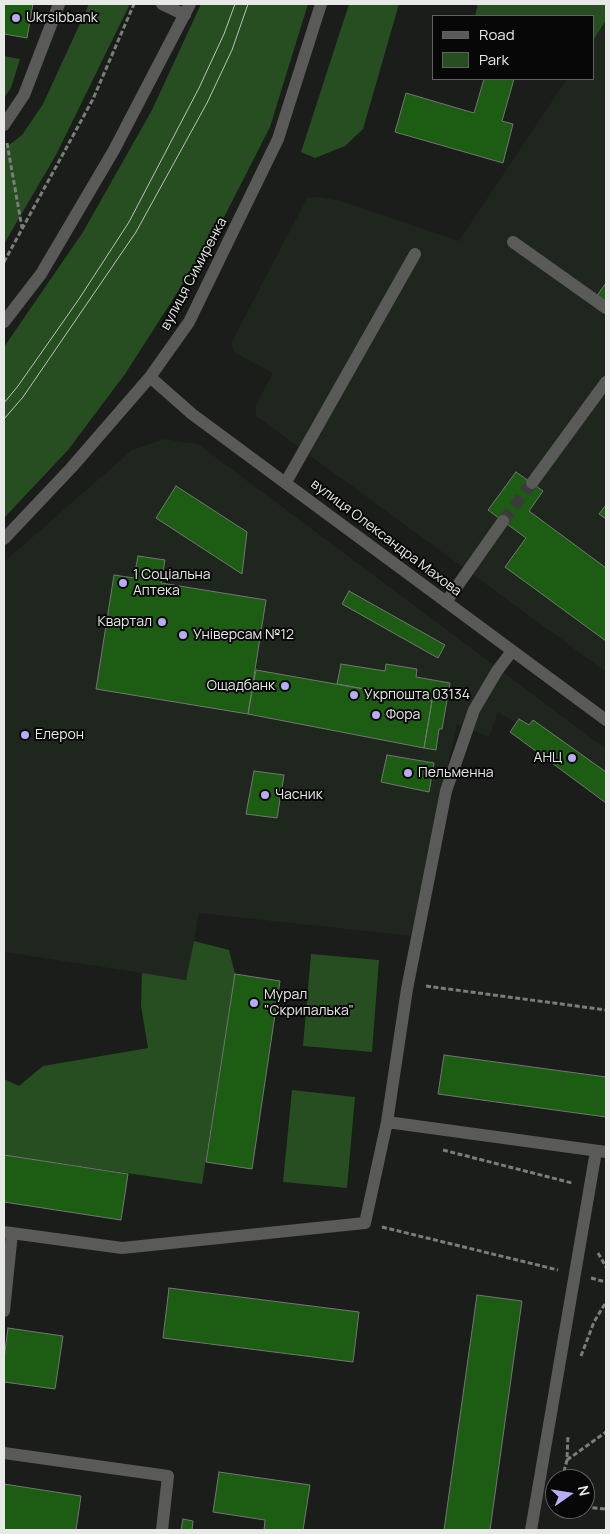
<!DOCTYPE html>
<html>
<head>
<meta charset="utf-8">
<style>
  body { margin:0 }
  #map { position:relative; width:610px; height:1534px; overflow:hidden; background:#1a1d19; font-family:Manrope,sans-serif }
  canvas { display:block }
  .frame { position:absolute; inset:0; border:5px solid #e7e9e7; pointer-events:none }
  .legend { position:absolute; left:432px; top:15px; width:162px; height:65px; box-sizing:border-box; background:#060706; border:1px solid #606160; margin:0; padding:6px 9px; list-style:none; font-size:15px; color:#e7e9e7 }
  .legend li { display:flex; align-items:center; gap:10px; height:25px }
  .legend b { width:25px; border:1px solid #606160 }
  .north { position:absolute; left:545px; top:1469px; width:50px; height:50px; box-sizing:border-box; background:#060706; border:1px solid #606160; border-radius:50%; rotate:77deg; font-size:14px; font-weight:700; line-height:20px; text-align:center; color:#e7e9e7 }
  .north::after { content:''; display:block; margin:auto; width:18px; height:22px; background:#b8abf7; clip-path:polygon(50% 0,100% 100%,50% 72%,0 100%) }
</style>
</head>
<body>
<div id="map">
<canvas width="610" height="1534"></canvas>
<div class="frame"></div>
<ul class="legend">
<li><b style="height:6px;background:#5a5b59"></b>Road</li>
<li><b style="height:14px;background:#264e21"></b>Park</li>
</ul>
<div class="north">N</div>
</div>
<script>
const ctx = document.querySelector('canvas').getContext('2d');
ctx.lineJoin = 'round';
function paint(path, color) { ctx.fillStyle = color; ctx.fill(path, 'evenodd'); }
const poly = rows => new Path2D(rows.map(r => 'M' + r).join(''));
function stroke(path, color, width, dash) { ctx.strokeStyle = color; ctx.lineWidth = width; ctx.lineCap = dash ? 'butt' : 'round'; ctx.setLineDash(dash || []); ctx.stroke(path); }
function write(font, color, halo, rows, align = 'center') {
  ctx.font = font + ' Manrope,sans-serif'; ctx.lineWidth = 4; ctx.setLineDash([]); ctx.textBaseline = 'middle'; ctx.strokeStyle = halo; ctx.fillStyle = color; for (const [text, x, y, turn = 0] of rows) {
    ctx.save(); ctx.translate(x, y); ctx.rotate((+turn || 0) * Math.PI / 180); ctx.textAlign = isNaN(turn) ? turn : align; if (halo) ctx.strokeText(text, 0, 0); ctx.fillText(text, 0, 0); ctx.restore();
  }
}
paint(poly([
  [606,20,606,672,256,416,256,404,273,373,235,353,231,343,307,198,320,197,341,201,459,241,567,79,594,79,594,39],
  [164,439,198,444,606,749,606,803,510,732,516,723,498,712,489,737,457,724,411,936,199,913,187,980,4,952,4,562,132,450]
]), '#1f261e');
paint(poly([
  [89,4,127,4,129,6,56,155,4,244,4,149,22,135,43,104],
  [201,4,308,4,270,127,218,229,125,374,68,450,4,518,4,347,83,232,152,110],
  [349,4,399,4,363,129,345,146,315,158,301,152],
  [478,4,606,4,606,20,594,39,594,16,475,16],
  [4,56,20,59,11,88,4,98],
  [194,941,229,950,235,974,202,1184,4,1155,4,1079,19,1086,43,1066,148,1048,141,1006,142,973,186,980],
  [311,954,379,960,372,1052,303,1046],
  [292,1090,355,1097,347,1188,283,1182]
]), '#264e21');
const building = poly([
  [4,4,33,4,27,38,4,34,4,4],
  [484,79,514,79,502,121,513,124,503,163,395,132,406,93,474,113,484,79],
  [606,283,606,305,596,297,606,283],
  [516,472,543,491,529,511,606,568,606,641,505,567,526,538,488,510,516,472],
  [176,486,247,532,242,574,156,518,176,486],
  [606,505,606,519,599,514,606,505],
  [138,556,165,560,161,583,266,600,248,714,96,689,114,575,134,578,138,556],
  [349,591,445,645,438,658,342,604,349,591],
  [341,664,385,671,386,664,417,669,416,677,450,683,442,729,439,729,436,750,424,748,432,701,337,684,341,664],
  [256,670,432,701,424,748,248,714,256,670],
  [519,719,529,725,533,720,606,772,606,803,510,732,519,719],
  [387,755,434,763,429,792,381,782,387,755],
  [254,771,284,775,277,818,246,814,254,771],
  [235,974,280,981,252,1169,206,1162,235,974],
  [444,1055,606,1077,606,1117,438,1094,444,1055],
  [4,1155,128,1174,121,1220,4,1202,4,1155],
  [169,1288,359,1312,353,1362,163,1338,169,1288],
  [477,1295,522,1301,515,1350,490,1530,444,1530,477,1295],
  [8,1328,63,1336,55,1389,4,1382,4,1359,8,1328],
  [219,1472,310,1485,303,1530,264,1530,265,1520,213,1512,219,1472],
  [4,1484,81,1496,76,1530,4,1530,4,1484],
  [183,1519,193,1521,192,1530,181,1530,183,1519]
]);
paint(building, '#1d5d13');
stroke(building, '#727672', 1);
stroke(poly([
  [503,521,532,483]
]), '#393c38', 12, [12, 6]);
stroke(poly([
  [7,143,22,228],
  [4,262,93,99,134,4],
  [426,986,606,1010],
  [443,1150,572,1183],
  [382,1227,558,1270],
  [598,1253,606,1267],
  [591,1278,606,1282],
  [581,1356,594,1322,606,1302],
  [567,1460,606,1432],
  [562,1479,567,1460,568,1435],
  [585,1507,606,1509]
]), '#7a7d7a', 3, [5, 2.5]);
stroke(poly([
  [162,4,185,15],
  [4,125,24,95,59,4],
  [513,242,606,308],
  [4,322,41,274,114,150,190,4],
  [150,377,192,414,606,720],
  [286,482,415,254],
  [532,483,606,382],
  [4,539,72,467,150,377,189,322,278,139,321,4],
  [446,602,503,521],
  [387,1122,606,1152],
  [4,1232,122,1248,365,1223,387,1122,407,989,446,791,474,710,497,671,512,651],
  [4,1311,12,1233],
  [4,1453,168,1476,162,1530],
  [531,1530,596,1151]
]), '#5a5b59', 12);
stroke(poly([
  [4,403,18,386,79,299,129,222,199,88,224,34,235,4],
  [4,419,23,397,136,232,207,103,232,50,248,4]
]), '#bec0be', 1);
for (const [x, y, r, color] of [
  [16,18,5,"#b8abf7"],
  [123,583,5,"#b8abf7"],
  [162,622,5,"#b8abf7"],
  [183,635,5,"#b8abf7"],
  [285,686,5,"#b8abf7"],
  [354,695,5,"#b8abf7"],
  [376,715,5,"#b8abf7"],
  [25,735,5,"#b8abf7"],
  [572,758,5,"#b8abf7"],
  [408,773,5,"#b8abf7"],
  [265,795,5,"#b8abf7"],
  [254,1003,5,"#b8abf7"]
]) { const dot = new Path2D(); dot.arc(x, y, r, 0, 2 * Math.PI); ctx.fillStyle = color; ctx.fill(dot); stroke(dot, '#060706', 2); }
write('14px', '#e7e9e7', '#060706', [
  ["Ukrsibbank",26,18],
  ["1 Соціальна",133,575],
  ["Аптека",133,591],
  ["Квартал",152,622,"right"],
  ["Універсам №12",193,635],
  ["Ощадбанк",275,686,"right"],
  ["Укрпошта 03134",364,695],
  ["Фора",386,715],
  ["Елерон",35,735],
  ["АНЦ",562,758,"right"],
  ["Пельменна",418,773],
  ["Часник",275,795],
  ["Мурал",264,995],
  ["\"Скрипалька\"",264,1011]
], 'left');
write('14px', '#e7e9e7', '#060706', [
  ["вулиця Симиренка",194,274,-62],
  ["вулиця Олександра Махова",386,538,37]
]);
</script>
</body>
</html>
